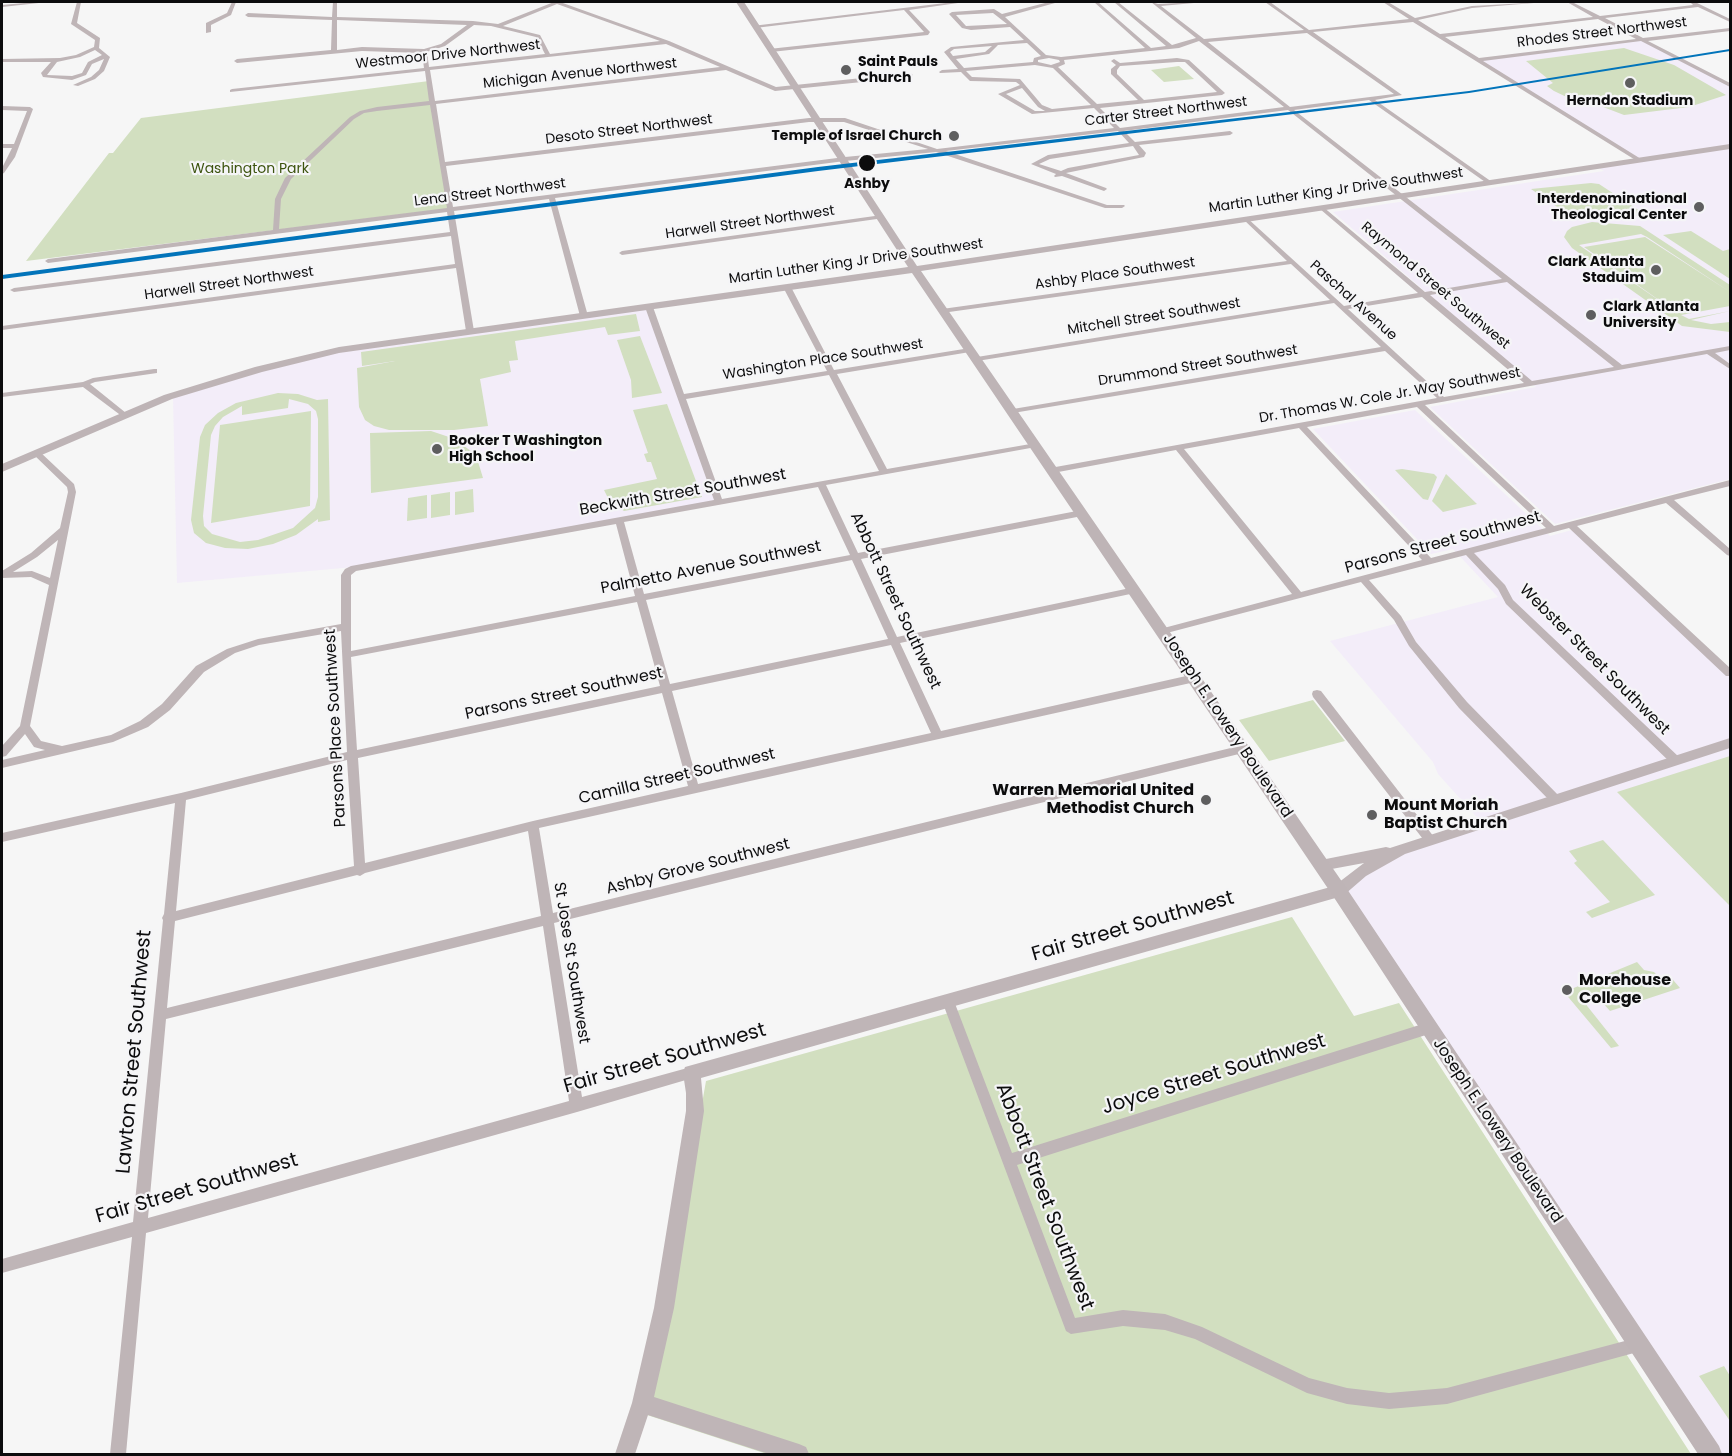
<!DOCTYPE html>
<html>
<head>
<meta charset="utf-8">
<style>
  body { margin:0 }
  #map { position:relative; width:1732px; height:1456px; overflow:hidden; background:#f6f6f6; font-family:Poppins,sans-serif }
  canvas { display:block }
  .frame { position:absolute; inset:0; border:3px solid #0c0c0d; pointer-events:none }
</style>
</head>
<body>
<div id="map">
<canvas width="1732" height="1456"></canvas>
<div class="frame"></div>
</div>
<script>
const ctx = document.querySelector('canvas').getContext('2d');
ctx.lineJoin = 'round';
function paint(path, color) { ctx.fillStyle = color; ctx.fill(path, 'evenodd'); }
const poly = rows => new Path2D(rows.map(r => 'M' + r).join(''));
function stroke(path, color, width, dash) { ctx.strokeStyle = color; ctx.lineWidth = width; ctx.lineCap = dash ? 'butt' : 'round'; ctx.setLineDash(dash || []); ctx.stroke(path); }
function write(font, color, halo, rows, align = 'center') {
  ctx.font = font + ' Poppins,sans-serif'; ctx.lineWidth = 4.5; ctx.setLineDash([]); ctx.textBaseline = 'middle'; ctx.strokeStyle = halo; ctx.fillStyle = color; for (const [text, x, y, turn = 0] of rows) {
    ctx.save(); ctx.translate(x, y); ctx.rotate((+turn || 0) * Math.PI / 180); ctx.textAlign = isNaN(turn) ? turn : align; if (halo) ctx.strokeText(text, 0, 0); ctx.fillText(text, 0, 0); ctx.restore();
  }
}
paint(poly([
  [1643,40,1730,85,1730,479,1555,524,1430,407,1536,387,1333,212,1604,171,1597,167,1639,160,1476,60],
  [649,308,719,502,354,567,177,583,173,397,295,359],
  [1415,410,1550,536,1572,530,1730,671,1730,1454,1714,1454,1339,891,1400,850,1483,824,1438,774,1433,762,1330,641,1498,597,1453,549,1431,554,1313,429]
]), '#f3edf9');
paint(poly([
  [1624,48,1674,65,1726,95,1689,107,1624,115,1585,100,1575,101,1554,91,1547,86,1553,83,1526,61],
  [1179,66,1194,79,1164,82,1151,70],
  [429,81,452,208,26,261,109,153,113,153,141,118],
  [1591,183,1599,184,1646,215,1605,219,1585,217,1557,207,1531,189],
  [1592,222,1640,226,1730,285,1730,306,1681,315,1689,319,1730,311,1691,320,1711,324,1730,322,1730,332,1682,326,1572,248,1564,237,1567,231,1572,227],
  [1641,234,1647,237,1730,292,1645,237,1584,247,1680,315,1579,245],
  [1691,231,1723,251,1730,249,1730,279,1663,235],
  [636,314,640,331,608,335,605,327,515,341,518,360,509,361,511,372,480,379,488,426,454,430,389,430,374,426,365,420,359,407,357,368,395,361,362,366,361,352],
  [640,336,662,393,632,398,631,380,617,340],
  [278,393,298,394,317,400,328,399,330,520,318,522,318,519,296,535,273,544,248,549,225,548,206,543,194,533,191,520,200,437,205,425,218,413,236,403],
  [289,399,308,404,316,411,318,419,318,497,315,508,293,528,258,540,240,542,212,534,204,526,203,516,211,435,215,426,223,417,242,406,242,415,288,408],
  [667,404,702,497,624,511,609,500,604,490,657,479,651,462,647,462,644,454,648,453,633,410],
  [311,411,310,506,211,523,220,425],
  [431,431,455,439,476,455,483,478,371,493,370,433],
  [1402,469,1434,474,1437,477,1428,500,1423,499,1395,470],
  [1446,474,1477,504,1443,512,1432,501],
  [473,489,474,512,455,515,455,492],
  [450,492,450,515,431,518,431,495],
  [427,495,427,518,407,521,408,498],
  [1313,700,1345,741,1269,761,1239,720],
  [1730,756,1730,906,1617,792],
  [1603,840,1655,895,1592,918,1586,912,1610,902,1574,863,1577,861,1569,851],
  [1292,917,1354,1016,1399,1003,1691,1454,767,1454,647,1415,706,1081],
  [1637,962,1644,970,1654,972,1659,977,1668,974,1680,988,1610,1011,1594,993,1580,997,1619,1046,1611,1048,1564,992],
  [1724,1366,1730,1376,1730,1421,1699,1376]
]), '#d2dfc0');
paint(poly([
  [35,2,48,2,2,7,2,5,35,2],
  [77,2,81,2,77,23,100,38,99,48,110,57,104,71,95,79,78,86,73,85,91,77,99,70,104,59,92,64,86,75,72,80,43,77,41,73,51,62,2,62,2,59,60,58,76,55,94,47,95,40,71,24,77,2],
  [95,50,102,55,88,62,82,73,72,76,47,75,57,62,80,57,95,50],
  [232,2,236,2,231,15,211,25,211,32,206,33,206,23,227,13,232,2],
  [333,2,337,2,337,17,473,21,498,24,554,2,560,2,669,41,776,87,910,73,913,75,910,77,775,91,726,70,436,104,445,162,809,118,845,118,937,149,1114,128,1094,108,1032,114,998,94,1020,85,1016,82,970,81,961,72,940,73,939,72,942,70,958,69,944,52,951,47,1024,40,1010,27,971,30,962,28,949,14,952,12,994,9,1002,14,1049,2,1055,2,1055,3,1005,17,1046,55,1061,57,1145,48,1094,2,1098,2,1151,48,1166,46,1114,2,1118,2,1172,45,1196,38,1151,2,1158,4,1196,2,1194,3,1161,6,1204,39,1304,30,1265,2,1270,2,1309,30,1409,19,1383,2,1388,2,1415,18,1472,6,1546,2,1472,8,1418,20,1440,34,1593,17,1567,2,1572,2,1600,16,1693,5,1691,3,1695,2,1730,19,1730,22,1698,7,1605,18,1643,38,1730,28,1730,31,1648,41,1730,83,1730,87,1641,41,1483,61,1641,159,1641,161,1637,161,1413,22,1313,32,1402,95,1375,100,1492,182,1492,184,1488,184,1369,100,1294,110,1622,365,1730,346,1730,350,1715,353,1730,364,1730,369,1707,354,1425,405,1554,526,1730,480,1730,486,1674,500,1730,549,1730,556,1727,555,1666,503,1577,526,1730,668,1730,676,1726,676,1569,528,1474,553,1505,585,1513,600,1680,758,1681,761,1680,764,1672,764,1506,604,1498,589,1466,555,1369,580,1401,616,1416,642,1467,702,1560,797,1562,800,1560,803,1556,804,1552,803,1459,708,1409,646,1394,620,1361,582,1163,634,1160,633,1158,631,1160,629,1292,594,1176,450,1053,473,1049,470,1050,468,1437,398,1385,351,1013,413,1009,411,1013,409,1381,347,1334,303,977,361,973,359,977,357,1330,300,1291,264,942,313,938,311,942,309,1287,261,1244,220,1244,218,1246,217,1344,306,1418,293,1320,209,1319,208,1322,206,1425,292,1502,279,1288,110,1124,131,1135,142,1230,131,1233,133,1230,135,1139,145,1146,153,1144,157,1066,173,1106,188,1107,189,1104,191,1062,176,1055,177,1054,176,1056,174,1031,164,1048,155,1129,143,1118,131,946,151,1107,205,1124,205,1125,206,1122,208,1105,208,936,152,845,161,555,198,588,316,584,318,580,316,549,199,454,211,474,331,470,333,466,331,456,268,2,330,2,326,455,264,451,236,14,292,10,290,14,288,450,232,447,212,48,263,45,261,48,259,273,230,275,199,285,178,350,117,360,111,377,107,429,101,425,71,230,92,230,90,232,89,424,68,422,53,362,51,237,63,234,61,237,59,331,50,332,20,248,17,245,15,248,13,332,17,333,2],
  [557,4,660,41,550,54,540,35,503,26,557,4],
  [993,13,1007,24,966,26,956,15,993,13],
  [1598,19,1636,39,1479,58,1445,37,1598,19],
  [337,20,467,25,441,44,424,49,362,47,337,50,337,20],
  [474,25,491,26,536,37,545,54,429,67,427,52,445,46,474,25],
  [1307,33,1394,94,1290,107,1208,42,1307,33],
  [1199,41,1284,107,1120,128,1100,108,1222,95,1225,93,1189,60,1177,58,1120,63,1114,59,1111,61,1116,65,1111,69,1111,74,1138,100,1097,104,1058,67,1065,64,1064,60,1179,48,1199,41],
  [1027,43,1041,56,1034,58,1033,62,964,68,956,59,989,54,998,45,1027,43],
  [666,44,720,67,435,101,430,70,666,44],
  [992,46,985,52,953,56,950,52,954,49,992,46],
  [1049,58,1059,60,1060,62,1051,65,1038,62,1038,60,1049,58],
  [1177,62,1185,62,1217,92,1144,100,1117,74,1117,70,1120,66,1177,62],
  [1035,65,1053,68,1091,105,1052,109,1042,105,1020,79,972,77,966,71,1035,65],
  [1022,88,1038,107,1045,111,1035,111,1006,94,1022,88],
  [430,105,447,208,279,229,281,199,291,179,354,119,364,113,377,111,430,105],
  [809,122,844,122,928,149,845,157,453,207,446,166,809,122],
  [1133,146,1139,155,1068,168,1061,171,1039,164,1050,159,1133,146],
  [1507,282,1614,367,1532,381,1430,295,1507,282],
  [1422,297,1524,383,1444,397,1348,309,1422,297],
  [1417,407,1546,528,1431,558,1307,427,1417,407],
  [1299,428,1422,560,1301,592,1184,449,1299,428],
  [954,2,965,2,909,10,930,32,928,35,771,52,769,49,924,32,904,10,755,28,752,26,954,2],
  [2,106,30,107,33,109,15,157,4,173,2,174,2,168,12,148,2,148,2,144,14,144,27,111,2,110,2,106],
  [882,215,884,216,884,218,622,255,619,253,622,251,882,215],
  [784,285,791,287,834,370,970,348,974,350,970,352,837,374,887,469,1036,443,1040,445,1036,447,826,485,858,553,1082,510,1086,513,1082,516,861,559,897,637,1135,587,1140,590,1135,593,900,643,941,731,1195,674,1200,678,1195,682,539,828,553,913,1243,745,1247,746,1248,749,1247,752,554,923,582,1097,691,1067,696,1069,698,1073,696,1077,577,1112,146,1233,126,1454,110,1454,132,1237,2,1273,2,1259,133,1222,163,920,162,918,164,914,175,803,2,842,2,833,181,793,347,752,341,631,259,645,235,653,204,672,170,710,148,727,113,742,2,768,2,760,45,750,34,747,25,734,6,756,2,757,2,746,20,726,49,585,31,577,2,578,2,571,31,553,60,528,68,492,67,487,32,453,36,450,39,451,74,484,76,492,30,726,41,741,62,746,111,735,140,721,162,704,196,666,227,649,258,639,341,624,341,575,345,569,351,566,714,500,645,307,649,305,653,307,684,394,827,371,783,287,784,285],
  [829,375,879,471,722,499,686,399,829,375],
  [818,487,850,555,644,594,624,522,818,487],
  [616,524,635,596,351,651,351,575,356,571,616,524],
  [58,540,50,578,32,571,13,572,37,557,58,540],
  [852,560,888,639,670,684,646,600,852,560],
  [637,602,660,686,357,750,351,657,637,602],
  [891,645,931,733,698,784,672,691,891,645],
  [662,693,688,786,533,821,365,863,358,758,662,693],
  [347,760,354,866,176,911,186,800,347,760],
  [528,831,541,916,167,1008,175,921,357,875,360,876,365,873,528,831],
  [543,926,569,1101,148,1218,166,1019,543,926],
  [154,369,157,369,157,373,95,382,90,384,126,413,127,415,123,417,83,387,2,397,2,393,83,382,93,378,154,369],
  [1317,690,1321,691,1434,837,1436,840,1434,843,1430,845,1426,843,1313,697,1312,694,1313,691,1317,690],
  [948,995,952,997,954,1001,1012,1153,1429,1022,1434,1024,1435,1028,1434,1032,1429,1034,1017,1165,1075,1318,1123,1310,1165,1314,1202,1327,1309,1378,1347,1388,1389,1393,1447,1388,1640,1337,1645,1340,1648,1345,1645,1350,1447,1404,1389,1409,1347,1404,1307,1393,1195,1339,1165,1330,1123,1326,1071,1334,1066,1331,942,1001,944,997,948,995]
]), '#bfb5b7');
paint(poly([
  [1730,738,1730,748,1405,854,1366,876,1344,895,1339,897,701,1078,704,1111,674,1308,654,1397,799,1444,806,1447,809,1454,769,1454,648,1415,635,1454,615,1454,632,1403,654,1308,686,1111,686,1093,683,1073,685,1067,1334,886,1364,863,1321,871,1316,869,1314,865,1316,861,1386,847,1390,848,1730,738]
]), '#bfb5b7');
paint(poly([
  [736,2,744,2,917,266,1730,144,1730,149,921,271,1345,886,1719,1446,1722,1454,1698,1454,1333,896,912,273,339,353,262,372,172,399,2,472,2,464,164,395,255,367,339,347,908,267,736,2]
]), '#beb4b6');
paint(poly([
  [1730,49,1730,51,1469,93,818,171,2,279,2,275,818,167,1469,91,1730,49]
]), '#0274ba');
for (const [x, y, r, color] of [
  [846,70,6,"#5e5e5f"],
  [1630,83,6,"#5e5e5f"],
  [954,136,6,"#5e5e5f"],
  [867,163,9,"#0c0c0d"],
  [1699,207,6,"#5e5e5f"],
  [1656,270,6,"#5e5e5f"],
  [1591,315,6,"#5e5e5f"],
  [437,449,6,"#5e5e5f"],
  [1206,800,6,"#5e5e5f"],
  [1372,815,6,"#5e5e5f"],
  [1567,990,6,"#5e5e5f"]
]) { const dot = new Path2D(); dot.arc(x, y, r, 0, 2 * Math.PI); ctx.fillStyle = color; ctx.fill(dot); stroke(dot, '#f5f5f7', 2); }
write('14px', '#0c0c0d', '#f5f5f7', [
  ["Rhodes Street Northwest",1602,33,-7],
  ["Westmoor Drive Northwest",448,55,-6],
  ["Michigan Avenue Northwest",580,74,-6],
  ["Carter Street Northwest",1166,112,-7],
  ["Desoto Street Northwest",629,130,-7],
  ["Martin Luther King Jr Drive Southwest",1336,191,-8],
  ["Lena Street Northwest",490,193,-7],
  ["Harwell Street Northwest",750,223,-8],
  ["Martin Luther King Jr Drive Southwest",856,262,-8],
  ["Ashby Place Southwest",1115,274,-8],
  ["Harwell Street Northwest",229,284,-8],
  ["Raymond Street Southwest",1435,286,40],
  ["Paschal Avenue",1353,301,42],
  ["Mitchell Street Southwest",1154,317,-9],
  ["Washington Place Southwest",823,360,-9],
  ["Drummond Street Southwest",1198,366,-9],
  ["Dr. Thomas W. Cole Jr. Way Southwest",1390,396,-10]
]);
write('bold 14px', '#0c0c0d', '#f5f5f7', [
  ["Saint Pauls",858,62],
  ["Church",858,78],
  ["Herndon Stadium",1630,101,"center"],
  ["Temple of Israel Church",942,136,"right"],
  ["Interdenominational",1687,199,"right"],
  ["Theological Center",1687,215,"right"],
  ["Clark Atlanta",1644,262,"right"],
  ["Staduim",1644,278,"right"],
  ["Clark Atlanta",1603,307],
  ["University",1603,323],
  ["Booker T Washington",449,441],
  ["High School",449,457]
], 'left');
write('14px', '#3d540f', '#f5f5f7', [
  ["Washington Park",250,169]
]);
write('bold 14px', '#0c0c0d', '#f5f5f7', [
  ["Ashby",867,184]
]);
write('16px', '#0c0c0d', '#f5f5f7', [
  ["Beckwith Street Southwest",683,493,-10],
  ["Parsons Street Southwest",1443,543,-15],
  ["Palmetto Avenue Southwest",711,568,-11],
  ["Abbott Street Southwest",895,601,65],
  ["Webster Street Southwest",1594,660,45],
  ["Parsons Street Southwest",564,694,-12],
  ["Joseph E. Lowery Boulevard",1227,726,56],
  ["Parsons Place Southwest",336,728,-93],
  ["Camilla Street Southwest",677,777,-13],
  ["Ashby Grove Southwest",698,867,-14],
  ["St Jose St Southwest",571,963,81],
  ["Joseph E. Lowery Boulevard",1497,1131,56]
]);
write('bold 16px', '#0c0c0d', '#f5f5f7', [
  ["Warren Memorial United",1194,791,"right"],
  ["Methodist Church",1194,809,"right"],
  ["Mount Moriah",1384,806],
  ["Baptist Church",1384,824],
  ["Morehouse",1579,981],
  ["College",1579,999]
], 'left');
write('20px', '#0c0c0d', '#f5f5f7', [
  ["Fair Street Southwest",1133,927,-16],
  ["Lawton Street Southwest",135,1052,-85],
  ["Fair Street Southwest",665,1059,-16],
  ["Joyce Street Southwest",1214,1075,-17],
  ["Fair Street Southwest",197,1189,-16],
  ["Abbott Street Southwest",1044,1197,69]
]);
</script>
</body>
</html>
